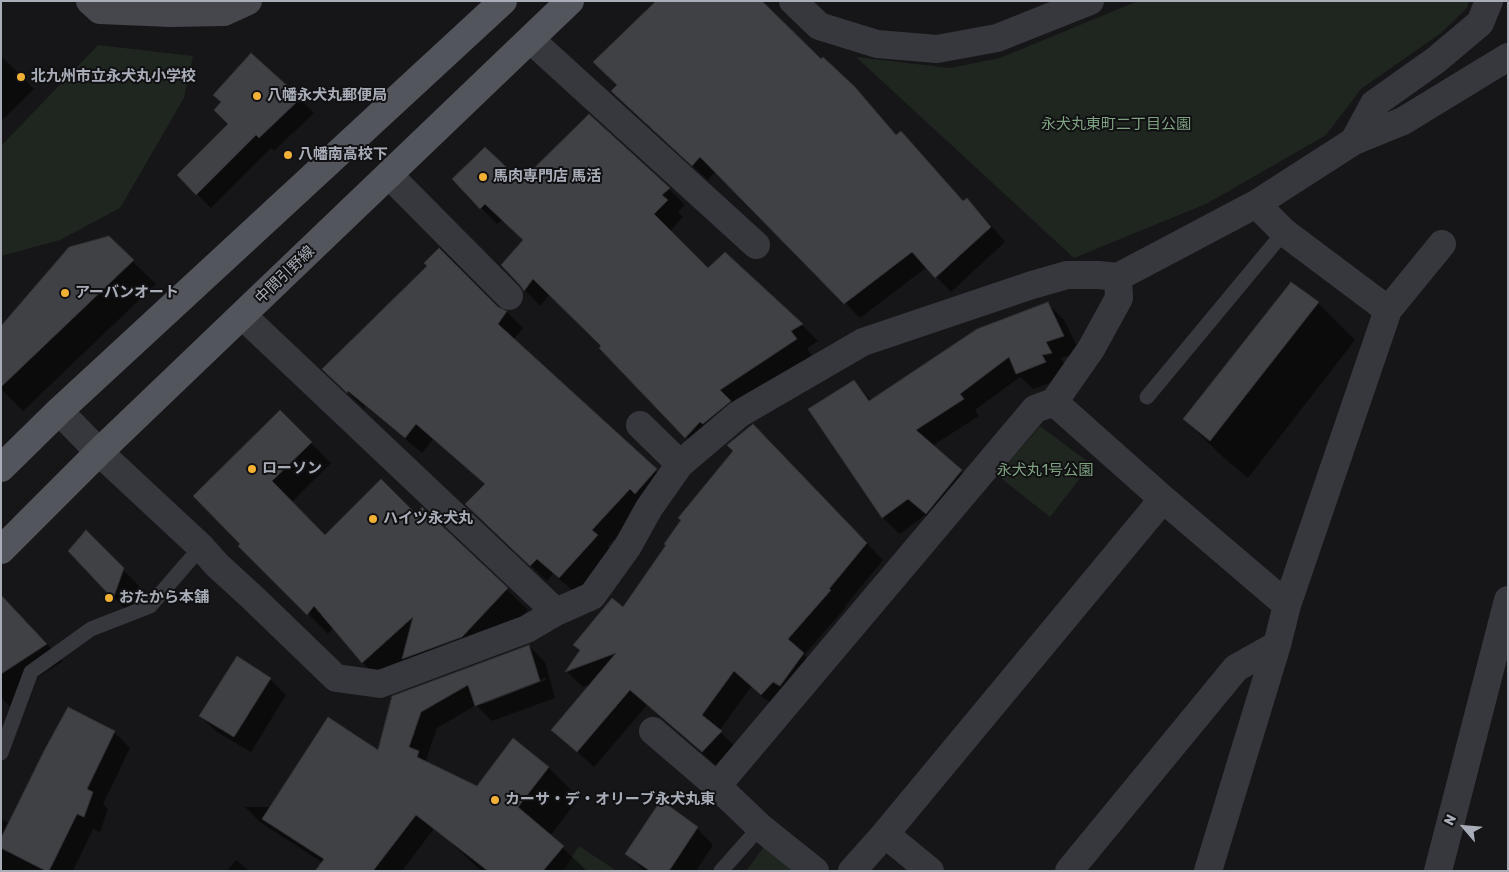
<!DOCTYPE html>
<html>
<head>
<meta charset="utf-8">
<style>
  body { margin:0 }
  #map { position:relative; width:1509px; height:872px; overflow:hidden; background:#161618; font-family:Rubik,sans-serif }
  canvas { display:block }
  .frame { position:absolute; inset:0; border:2px solid #a8adb8; pointer-events:none }
  .north { position:absolute; left:1439px; top:802px; width:50px; height:50px; -webkit-text-stroke:4px #111113; paint-order:stroke; rotate:297deg; font-size:14px; font-weight:700; line-height:20px; text-align:center; color:#a8adb8 }
  .north::after { content:''; display:block; margin:auto; width:18px; height:22px; background:#a8adb8; clip-path:polygon(50% 0,100% 100%,50% 72%,0 100%) }
</style>
</head>
<body>
<div id="map">
<canvas width="1509" height="872"></canvas>
<div class="frame"></div>
<div class="north">N</div>
</div>
<script>
const ctx = document.querySelector('canvas').getContext('2d');
ctx.lineJoin = 'round';
function paint(path, color) { ctx.fillStyle = color; ctx.fill(path, 'evenodd'); }
const poly = rows => new Path2D(rows.map(r => 'M' + r).join(''));
function stroke(path, color, width, dash) { ctx.strokeStyle = color; ctx.lineWidth = width; ctx.lineCap = dash ? 'butt' : 'round'; ctx.setLineDash(dash || []); ctx.stroke(path); }
function write(font, color, halo, rows, align = 'center') {
  ctx.font = font + ' Rubik,"Noto Sans JP",sans-serif'; ctx.lineWidth = 4; ctx.setLineDash([]); ctx.textBaseline = 'middle'; ctx.strokeStyle = halo; ctx.fillStyle = color; for (const [text, x, y, turn = 0] of rows) {
    ctx.save(); ctx.translate(x, y); ctx.rotate((+turn || 0) * Math.PI / 180); ctx.textAlign = isNaN(turn) ? turn : align; if (halo) ctx.strokeText(text, 0, 0); ctx.fillText(text, 0, 0); ctx.restore();
  }
}
paint(poly([
  [1138,1,1469,1,1467,8,1441,33,1361,89,1326,135,1208,203,1074,258,856,57,950,68,1000,58],
  [98,45,193,56,184,98,120,208,60,240,1,256,1,146],
  [1040,426,1091,464,1050,517,997,475],
  [766,844,797,871,746,871],
  [579,846,617,871,563,871]
]), '#1e261f');
paint(poly([
  [1,56,34,89,1,121],
  [821,60,854,88,897,136,916,148,964,202,967,200,982,215,1005,242,951,292,927,267,860,318,716,171,708,180,612,91],
  [300,99,314,113,274,151,271,148,211,208,197,194,229,124],
  [453,180,669,189,685,205,678,212,683,217,670,231,708,270,802,325,818,341,807,348,812,356,702,453,601,348,602,346,550,294,540,306,525,290,524,241,502,220,497,224],
  [108,238,156,284,23,411,1,389,1,328],
  [1318,303,1355,340,1248,478,1222,456,1184,419],
  [1048,304,1064,320,1080,352,1061,358,1067,369,1057,371,1061,379,1033,389,1020,377,975,410,979,416,932,446,977,487,943,529,925,515,900,534,883,518,810,409,854,381,872,401],
  [497,308,507,312,523,328,513,340,672,486,646,505,608,546,613,552,576,593,553,574,547,581,482,520,486,485,433,439,422,453,365,406,364,408,340,385],
  [280,412,331,463,292,502,325,537,416,516,422,509,528,610,482,657,383,683,363,663,333,628,328,634,240,546],
  [769,442,883,560,845,606,846,607,804,655,820,670,778,710,751,687,719,731,737,748,719,768,647,705,594,767,553,730,592,684,583,687,567,672,581,651,624,608],
  [86,532,139,586,130,614,69,551],
  [25,620,63,661,26,685,17,713,1,698,1,636],
  [529,646,545,662,555,698,492,721,476,705,437,728,426,760,431,765,477,787,513,739,549,768,579,798,550,836,587,871,481,871,440,832,448,810,402,871,320,871,323,863,260,822,245,807,271,807,379,752,394,697],
  [545,678,546,680,484,704,484,701],
  [270,679,286,695,251,752,217,732,200,716],
  [114,732,130,748,103,804,108,809,100,832,93,829,73,871,1,871,1,819,10,824],
  [697,828,713,845,696,871,644,871,627,854],
  [236,860,249,871,227,871]
]), '#0007');
const building = poly([
  [656,1,762,1,821,59,823,57,855,87,896,135,901,131,963,201,967,198,991,227,935,278,912,252,844,304,700,157,692,166,611,91,617,85,593,62,656,1],
  [251,53,301,98,259,138,256,135,196,195,177,175,228,124,214,110,221,102,213,95,251,53],
  [589,114,670,188,662,195,668,200,654,214,708,268,725,252,803,324,791,331,797,339,720,390,731,401,703,424,700,422,685,438,599,348,601,346,533,279,524,291,520,285,501,265,523,240,485,204,480,209,452,179,485,147,521,181,589,114],
  [109,236,134,260,1,387,1,326,69,247,109,236],
  [439,248,498,307,507,311,498,324,657,469,635,494,630,489,592,530,598,535,559,578,537,559,530,566,465,504,485,484,416,424,405,438,348,391,347,393,322,369,427,266,424,263,439,248],
  [1291,282,1319,302,1210,441,1183,419,1291,282],
  [1048,302,1064,336,1046,342,1052,353,1042,355,1046,362,1016,374,1009,357,960,394,964,399,916,430,962,470,926,514,908,499,882,518,808,409,854,380,869,401,977,329,1048,302],
  [280,410,312,442,272,481,325,535,381,479,416,514,422,507,508,588,462,637,402,659,413,617,362,663,314,606,307,615,238,546,240,544,193,496,280,410],
  [753,424,867,543,829,589,831,590,788,639,804,653,780,686,773,682,761,695,734,671,702,715,722,731,702,752,630,690,577,752,551,730,616,653,565,672,580,650,573,645,612,598,623,607,666,545,664,544,681,520,678,518,733,451,727,445,753,424],
  [86,530,124,568,113,599,68,551,86,530],
  [1,595,47,644,1,674,1,595],
  [529,645,540,681,475,706,468,685,421,712,409,747,419,751,417,757,477,786,513,738,549,767,518,807,564,846,543,871,488,871,416,815,373,871,315,871,324,859,262,819,328,717,378,750,392,696,529,645],
  [237,656,271,678,234,737,199,716,237,656],
  [68,707,115,731,87,789,93,792,84,817,77,814,49,871,46,871,1,848,1,838,45,749,68,707],
  [661,800,698,827,669,871,650,871,625,854,661,800]
]);
paint(building, '#404145');
stroke(building, '#303034', 1);
stroke(poly([
  [1147,397,1284,232],
  [1,753,31,672,91,629,150,606,201,547],
  [721,871,760,827]
]), '#37383d', 15);
stroke(poly([
  [793,1,819,26,877,44,937,49,997,38,1090,1],
  [531,40,756,245],
  [1354,141,1374,104,1436,60,1480,23,1489,1],
  [389,175,509,296],
  [1256,204,1284,232,1388,310],
  [1118,277,1256,204,1354,141,1403,121,1508,57],
  [243,316,556,612],
  [59,411,99,452,201,547,217,565,252,597,336,678,380,684,527,629,556,612,592,596,628,546,649,508,680,464,739,414,863,342,1032,285,1067,275,1099,275,1118,277,1119,298,1091,349,1054,402,1163,499,1287,605],
  [640,425,680,464],
  [653,731,717,786,760,827,815,871],
  [717,786,1035,409,1054,402],
  [885,834,930,871],
  [852,871,885,834,1163,499],
  [1069,871,1236,668,1277,645],
  [1208,871,1277,645,1287,605,1388,310,1442,244],
  [1438,871,1508,600]
]), '#37383d', 28);
stroke(poly([
  [90,1,100,10,171,13,224,12,248,1]
]), '#45474d', 28);
stroke(poly([
  [1,468,59,411,503,1],
  [1,550,99,452,570,1]
]), '#53555c', 28);
for (const [x, y, r, color] of [
  [21,77,5,"#f2b134"],
  [257,96,5,"#f2b134"],
  [288,155,5,"#f2b134"],
  [483,177,5,"#f2b134"],
  [65,293,5,"#f2b134"],
  [252,469,5,"#f2b134"],
  [373,519,5,"#f2b134"],
  [109,598,5,"#f2b134"],
  [495,800,5,"#f2b134"]
]) { const dot = new Path2D(); dot.arc(x, y, r, 0, 2 * Math.PI); ctx.fillStyle = color; ctx.fill(dot); stroke(dot, '#111113', 2); }
write('bold 15px', '#a8adb8', '#111113', [
  ["北九州市立永犬丸小学校",31,77],
  ["八幡永犬丸郵便局",267,96],
  ["八幡南高校下",298,155],
  ["馬肉専門店 馬活",493,177],
  ["アーバンオート",75,293],
  ["ローソン",262,469],
  ["ハイツ永犬丸",383,519],
  ["おたから本舗",119,598],
  ["カーサ・デ・オリーブ永犬丸東",505,800]
], 'left');
write('15px', '#7fa381', '#111113', [
  ["永犬丸東町二丁目公園",1116,125],
  ["永犬丸1号公園",1045,471]
]);
write('15px', '#a8adb8', '#111113', [
  ["中間引野線",285,275,-44]
]);
</script>
</body>
</html>
